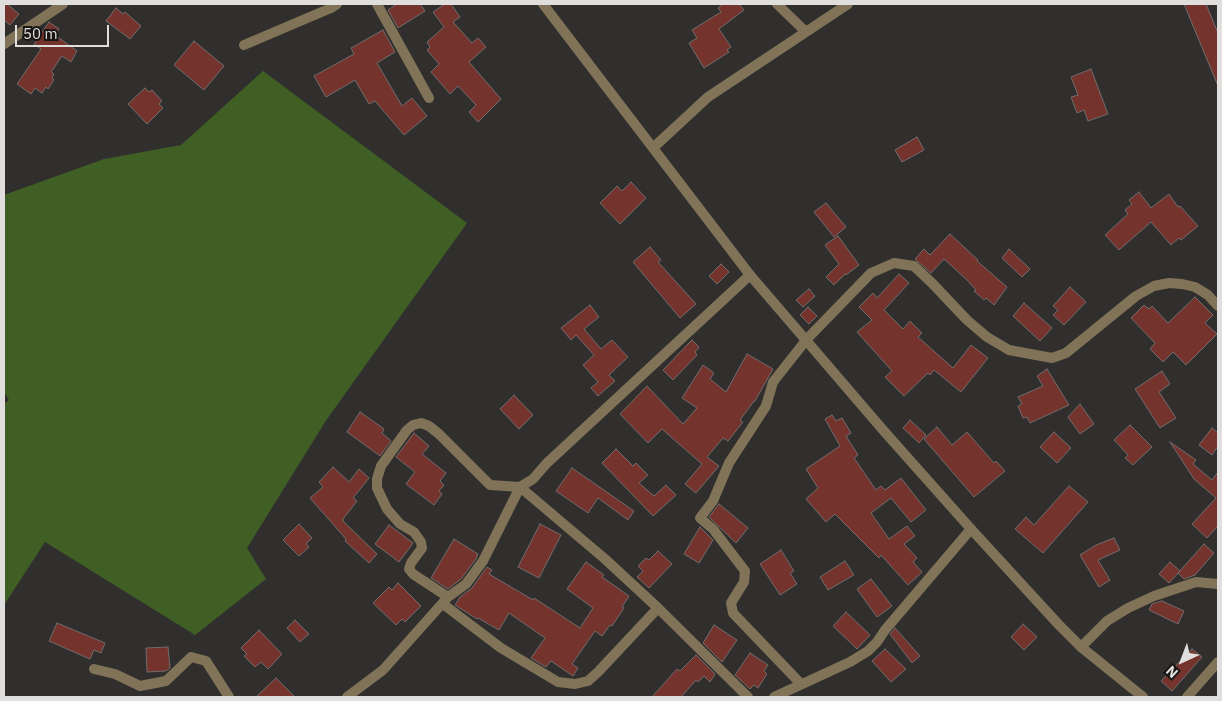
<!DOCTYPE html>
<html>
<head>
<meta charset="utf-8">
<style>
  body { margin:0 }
  #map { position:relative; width:1222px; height:701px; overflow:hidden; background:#302f2d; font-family:"IBM Plex Sans",sans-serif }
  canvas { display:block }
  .frame { position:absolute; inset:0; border:5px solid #e0dfdd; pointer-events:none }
  .north { position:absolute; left:1157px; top:636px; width:50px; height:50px; -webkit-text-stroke:4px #181716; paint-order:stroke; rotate:223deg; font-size:14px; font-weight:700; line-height:20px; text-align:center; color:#e0dfdd }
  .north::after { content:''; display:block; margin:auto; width:18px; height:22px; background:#e0dfdd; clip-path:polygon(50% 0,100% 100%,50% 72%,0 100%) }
  .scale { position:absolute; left:15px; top:25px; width:94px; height:22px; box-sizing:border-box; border:2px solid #e0dfdd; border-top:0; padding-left:6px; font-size:15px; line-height:18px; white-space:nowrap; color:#e0dfdd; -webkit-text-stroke:4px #181716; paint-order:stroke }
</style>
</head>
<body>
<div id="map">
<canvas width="1222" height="701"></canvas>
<div class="frame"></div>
<div class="north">N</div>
<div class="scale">50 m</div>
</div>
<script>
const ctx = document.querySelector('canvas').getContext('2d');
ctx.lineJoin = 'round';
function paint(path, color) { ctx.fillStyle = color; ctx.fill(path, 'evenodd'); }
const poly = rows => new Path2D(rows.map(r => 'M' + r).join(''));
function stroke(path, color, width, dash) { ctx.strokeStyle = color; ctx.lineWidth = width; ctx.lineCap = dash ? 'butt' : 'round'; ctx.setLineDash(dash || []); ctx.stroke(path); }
paint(poly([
  [263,71,467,223,325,422,247,548,266,579,195,635,45,542,4,605,4,404,9,400,4,392,4,195,104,159,181,145]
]), '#405f24');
const building = poly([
  [4,4,7,4,19,14,10,25,4,20,4,4],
  [397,4,420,4,425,11,398,28,388,10,397,4],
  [445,4,451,4,460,17,453,22,472,43,478,38,486,47,469,62,501,99,478,122,469,112,476,105,458,86,450,94,431,72,439,64,427,50,430,47,427,42,444,27,433,12,445,4],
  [723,4,739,4,744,10,719,29,731,47,727,50,729,52,704,68,689,43,697,38,692,30,721,12,718,8,723,4],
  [1184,4,1206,4,1218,33,1218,86,1184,4],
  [116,8,123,14,125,12,141,26,130,39,106,21,116,8],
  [49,22,59,29,55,35,77,51,71,62,62,56,51,72,54,74,52,78,54,80,48,89,46,87,42,93,35,88,31,94,17,84,41,49,34,44,49,22],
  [383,30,395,52,377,63,402,106,412,98,427,116,404,135,375,101,369,104,355,80,326,97,314,76,354,54,351,48,383,30],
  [194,41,224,66,204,90,174,65,194,41],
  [1091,69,1108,114,1088,121,1084,110,1077,113,1071,97,1078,95,1071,77,1091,69],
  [145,88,149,92,152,90,162,101,159,104,163,108,147,124,128,104,145,88],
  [917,137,924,150,902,162,895,150,917,137],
  [631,182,646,198,620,224,600,203,617,186,622,191,631,182],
  [1139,192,1151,208,1169,194,1178,207,1180,206,1198,226,1181,240,1179,238,1171,245,1151,222,1119,250,1105,235,1128,214,1125,210,1132,204,1129,200,1139,192],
  [826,203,846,227,834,237,814,212,826,203],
  [950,234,978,260,977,261,1007,287,994,305,986,298,984,300,974,291,976,290,967,280,944,259,931,273,915,259,924,249,930,255,950,234],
  [838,236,859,265,846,275,845,274,834,285,826,277,839,264,825,245,838,236],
  [650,247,661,260,658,262,696,304,680,318,633,262,650,247],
  [1009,249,1030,269,1022,277,1002,258,1009,249],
  [721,264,729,272,717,284,709,276,721,264],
  [899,274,909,283,884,310,903,329,910,321,922,333,918,337,953,368,971,345,988,358,961,392,934,370,930,375,928,373,904,396,885,377,892,371,857,332,872,320,859,307,873,293,877,298,899,274],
  [1070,287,1086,302,1064,325,1053,315,1058,310,1053,306,1070,287],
  [809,289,815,296,803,307,796,300,809,289],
  [1195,297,1213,315,1205,323,1217,334,1186,365,1173,352,1163,362,1150,349,1155,343,1131,318,1144,305,1149,309,1152,306,1168,323,1195,297],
  [1024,303,1052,328,1040,341,1013,316,1024,303],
  [590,305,599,317,584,329,601,349,612,340,628,357,609,375,615,381,598,396,591,388,598,382,583,365,594,355,576,335,571,340,561,328,590,305],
  [808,307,817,316,809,324,800,315,808,307],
  [692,340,699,347,695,352,697,355,673,380,663,370,692,340],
  [747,354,773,369,755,401,754,401,740,420,743,422,728,441,723,438,707,457,719,466,696,493,685,484,702,464,662,429,648,443,620,414,647,386,683,424,697,408,682,398,703,365,714,373,710,379,726,392,747,354],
  [1047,369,1069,405,1030,423,1027,417,1023,418,1018,406,1022,404,1018,397,1043,386,1037,376,1047,369],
  [1162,371,1170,384,1159,392,1176,418,1160,428,1135,389,1162,371],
  [514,395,533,415,519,429,500,409,514,395],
  [1080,404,1094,424,1080,434,1068,417,1080,404],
  [360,412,384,429,382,433,391,441,380,456,347,432,360,412],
  [832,415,836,421,842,418,851,433,846,436,858,455,854,458,876,490,881,486,885,490,901,478,926,510,911,522,891,498,871,513,889,539,907,526,915,536,904,544,917,558,913,562,922,572,908,585,881,555,879,558,835,514,826,522,806,499,818,488,806,469,840,446,825,419,832,415],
  [910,420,926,435,919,443,903,428,910,420],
  [1130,425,1152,447,1133,465,1125,458,1128,455,1114,440,1130,425],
  [937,427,952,445,967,432,994,463,996,461,1005,471,974,497,924,439,937,427],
  [1212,428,1218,433,1218,446,1212,455,1199,445,1212,428],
  [1054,432,1071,448,1057,463,1040,447,1054,432],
  [414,433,429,446,422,454,446,473,440,481,444,485,439,491,442,494,434,505,406,484,415,472,396,457,414,433],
  [1170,442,1196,460,1193,464,1212,480,1218,472,1218,526,1207,538,1192,524,1216,498,1194,479,1170,442],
  [616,449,633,466,636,463,648,475,639,483,654,496,666,485,676,495,653,516,602,463,616,449],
  [333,467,349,482,359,469,369,478,353,498,357,501,343,519,343,521,377,554,369,563,345,541,346,539,310,498,323,487,319,482,333,467],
  [572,468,634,511,628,520,598,498,588,513,556,491,572,468],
  [1069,486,1088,502,1043,553,1015,529,1026,517,1034,525,1069,486],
  [719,504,748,528,736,543,709,517,719,504],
  [299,524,312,538,306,544,309,547,299,556,283,540,299,524],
  [540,524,561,535,539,578,518,567,540,524],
  [389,525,413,543,399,562,375,544,389,525],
  [700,527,713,540,699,563,684,554,700,527],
  [1114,538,1120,550,1098,560,1110,580,1099,587,1080,555,1096,545,1114,538],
  [454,539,478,554,476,559,461,579,448,589,431,578,454,539],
  [1204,544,1214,553,1195,575,1184,579,1178,573,1204,544],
  [781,550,794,571,790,573,797,584,780,595,760,564,781,550],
  [658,551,672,564,649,588,637,577,643,571,638,566,646,558,649,560,658,551],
  [845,561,854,575,828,590,820,577,845,561],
  [586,562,604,575,602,577,629,596,622,607,624,608,612,626,610,625,602,636,595,631,572,664,578,668,573,676,551,661,546,667,531,658,545,638,509,613,499,630,478,618,477,619,455,605,460,597,472,588,487,567,492,570,489,574,533,600,534,598,580,628,593,608,567,589,586,562],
  [1170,562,1180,571,1169,583,1159,574,1170,562],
  [871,579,892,606,877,617,857,589,871,579],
  [398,583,421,606,405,622,402,619,396,625,373,603,389,587,392,590,398,583],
  [1162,601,1184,611,1178,624,1149,610,1152,604,1162,601],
  [846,612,870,635,857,649,833,626,846,612],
  [295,620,309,634,300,642,287,628,295,620],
  [57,623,105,643,101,653,94,650,90,659,49,641,57,623],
  [1023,624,1037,637,1024,650,1011,637,1023,624],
  [714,625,737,640,722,662,703,643,714,625],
  [895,628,920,656,912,663,890,634,895,628],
  [259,630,282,654,268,669,261,662,255,667,244,656,247,654,241,648,259,630],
  [168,647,170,668,166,671,147,672,146,648,168,647],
  [885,649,906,669,891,682,872,661,885,649],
  [1192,649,1202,657,1172,691,1161,681,1192,649],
  [750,653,768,665,764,671,767,674,758,688,754,685,750,689,735,675,750,653],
  [696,655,715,674,710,682,704,676,698,682,696,680,681,697,652,697,677,669,680,671,696,655],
  [276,678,295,697,256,697,276,678]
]);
paint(building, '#75332d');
stroke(building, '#716d6d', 1);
stroke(poly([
  [377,4,429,98],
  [777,4,806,32],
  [4,44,63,4],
  [244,45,331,8,337,4],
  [654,147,708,97,848,4],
  [448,597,413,574,409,569,411,563,422,548,421,542,414,532,400,524,387,509,377,488,377,479,381,466,407,430,413,425,421,423,429,426,439,434,490,485,520,487,605,559,658,608,748,697],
  [443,604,501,648,558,682,575,684,588,681,598,672,658,608],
  [1081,647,1107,621,1128,608,1154,596,1196,582,1218,584],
  [94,669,115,674,140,686,166,681,191,657,206,661,229,697],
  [801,684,733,613,731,603,744,582,745,571,713,529,700,518,713,501,729,463,766,406,773,382,807,339,871,273,894,263,914,266,932,283,967,320,987,337,1009,350,1052,358,1066,353,1136,296,1154,286,1169,283,1182,284,1195,287,1208,295,1218,306],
  [347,697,383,670,448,597,466,584,483,561,520,487,533,479,547,463,750,275],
  [774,697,850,662,868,651,877,642,885,630,971,529],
  [1187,697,1218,662]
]), '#807358', 10);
stroke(poly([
  [543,4,750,275,883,430,971,529,1059,625,1081,647,1143,697]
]), '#807358', 10);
</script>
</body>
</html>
